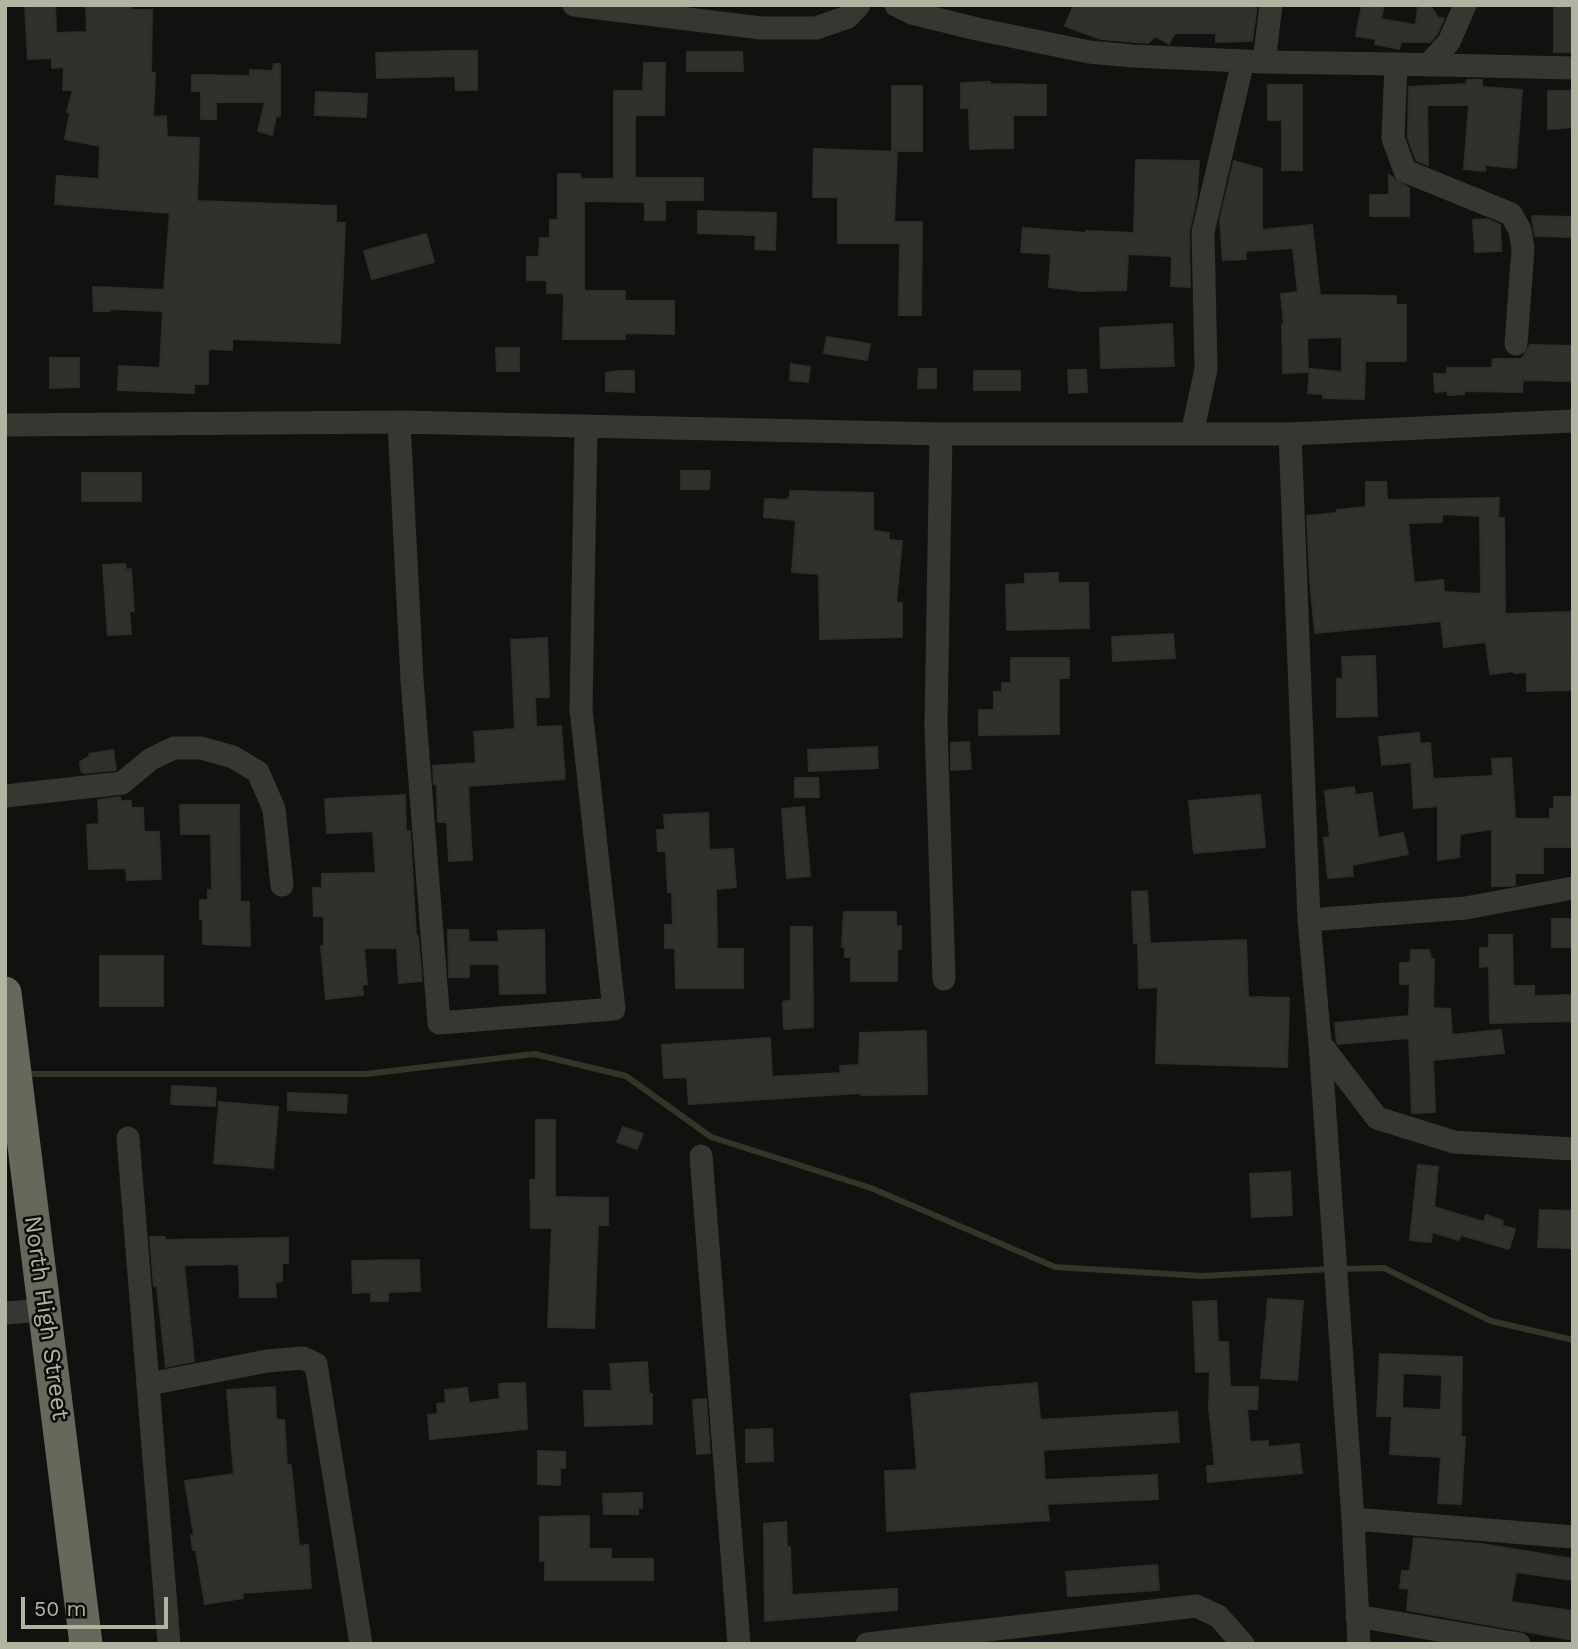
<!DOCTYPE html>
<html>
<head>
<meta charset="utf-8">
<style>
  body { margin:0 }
  #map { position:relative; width:1578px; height:1649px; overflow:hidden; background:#111210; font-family:"Work Sans",sans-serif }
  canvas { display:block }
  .frame { position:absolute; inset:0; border:7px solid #b1b4a0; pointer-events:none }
  .scale { position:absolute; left:21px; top:1597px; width:147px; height:32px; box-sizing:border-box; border:4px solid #b1b4a0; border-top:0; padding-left:9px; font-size:21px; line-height:24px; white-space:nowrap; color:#b1b4a0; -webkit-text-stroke:5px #0c0d0b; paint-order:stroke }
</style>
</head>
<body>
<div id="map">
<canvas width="1578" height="1649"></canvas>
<div class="frame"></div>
<div class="scale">50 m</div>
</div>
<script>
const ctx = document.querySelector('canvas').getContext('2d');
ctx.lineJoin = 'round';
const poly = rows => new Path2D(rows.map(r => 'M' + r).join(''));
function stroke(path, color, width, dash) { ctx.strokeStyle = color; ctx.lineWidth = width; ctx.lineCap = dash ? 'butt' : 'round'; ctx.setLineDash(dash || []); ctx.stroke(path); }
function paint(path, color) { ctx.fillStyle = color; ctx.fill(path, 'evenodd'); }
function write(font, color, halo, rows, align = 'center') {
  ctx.font = font + ' "Work Sans",sans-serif'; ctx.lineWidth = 5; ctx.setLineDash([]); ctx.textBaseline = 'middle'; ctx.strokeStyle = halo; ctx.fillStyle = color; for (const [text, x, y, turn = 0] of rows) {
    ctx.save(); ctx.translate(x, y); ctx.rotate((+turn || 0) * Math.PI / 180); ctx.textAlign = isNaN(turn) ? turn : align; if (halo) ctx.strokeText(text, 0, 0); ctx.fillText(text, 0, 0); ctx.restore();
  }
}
stroke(poly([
  [25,1074,366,1074,534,1054,626,1076,711,1137,871,1188,1055,1267,1202,1276,1331,1269],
  [1342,1269,1384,1268,1491,1321,1573,1340]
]), '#363426', 6);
const building = poly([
  [25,5,55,5,56,33,87,32,86,5,131,5,131,10,152,10,151,73,155,73,153,117,166,116,167,137,199,138,197,201,336,206,336,223,345,223,340,343,232,339,232,350,208,349,208,384,194,384,194,393,118,390,119,366,160,368,163,311,110,309,110,311,94,311,93,287,164,290,170,213,55,204,57,176,99,179,100,146,65,139,70,113,67,112,73,90,63,90,64,67,52,68,52,58,28,59,25,5],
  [1074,5,1257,5,1252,41,1216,42,1216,33,1175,33,1169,44,1155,36,1148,43,1101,39,1065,26,1074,5],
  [1362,5,1384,5,1381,19,1416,25,1418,5,1430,5,1438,18,1444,18,1437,34,1430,42,1401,42,1399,49,1375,44,1376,39,1356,36,1362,5],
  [1554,5,1573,5,1573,52,1554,52,1554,5],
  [452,51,477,51,477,90,456,90,455,76,377,78,376,53,452,51],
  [687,52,742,52,743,71,687,71,687,52],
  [644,63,665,63,664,115,635,115,635,178,703,178,703,200,665,200,665,220,645,220,645,202,584,201,584,291,625,291,625,301,674,301,674,334,625,333,625,339,563,339,564,293,547,293,547,280,527,280,527,257,539,257,540,238,550,238,550,220,558,220,558,174,580,174,580,179,614,179,614,91,643,91,644,63],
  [274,64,280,64,280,116,276,116,272,135,258,131,265,102,216,102,216,119,201,119,201,91,192,91,192,75,250,76,250,70,272,71,272,74,274,64],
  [1467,80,1482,80,1482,87,1522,90,1516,168,1485,165,1485,171,1464,169,1469,105,1427,105,1428,165,1416,160,1408,138,1409,87,1467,84,1467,80],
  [990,82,990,84,1046,85,1046,115,1013,115,1013,148,970,149,969,108,961,108,961,83,990,82],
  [1268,85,1302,85,1302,170,1282,170,1282,120,1268,120,1268,85],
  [892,86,922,86,922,151,892,151,892,86],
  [1548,91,1573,91,1573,127,1548,129,1548,91],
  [316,92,367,94,366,117,315,115,316,92],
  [814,149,897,152,894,222,922,222,921,315,899,315,900,243,838,243,838,197,813,197,814,149],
  [1136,160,1199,161,1197,195,1189,232,1190,287,1171,286,1172,256,1128,254,1126,290,1083,291,1049,287,1051,254,1021,252,1023,228,1086,233,1086,231,1134,233,1136,160],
  [1234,161,1262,169,1262,230,1312,225,1320,295,1396,296,1396,305,1406,305,1406,361,1365,361,1364,399,1323,398,1323,394,1308,393,1310,369,1342,372,1342,337,1307,338,1308,372,1283,373,1282,324,1284,324,1281,294,1298,292,1293,248,1245,251,1246,259,1223,260,1220,219,1234,161],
  [1389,175,1409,188,1409,216,1370,216,1370,195,1389,195,1389,175],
  [698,211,776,213,775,250,755,249,756,235,698,233,698,211],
  [1532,216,1573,217,1573,237,1535,236,1532,216],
  [1487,219,1500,225,1501,251,1475,252,1473,220,1487,219],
  [426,234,434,262,372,279,364,251,426,234],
  [1172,324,1174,366,1101,368,1100,328,1172,324],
  [827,337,870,344,867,360,824,353,827,337],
  [1530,345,1573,346,1573,381,1523,380,1522,392,1464,391,1464,394,1448,395,1448,391,1435,392,1434,374,1447,374,1447,368,1492,368,1493,359,1522,359,1530,345],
  [496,348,519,348,519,371,497,371,496,348],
  [50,358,79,358,79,387,50,388,50,358],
  [791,364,810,367,808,382,790,380,791,364],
  [919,369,936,369,936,388,918,388,919,369],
  [1068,370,1086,370,1087,392,1069,393,1068,370],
  [619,371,634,371,634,392,606,391,606,373,619,371],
  [974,371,1020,371,1020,390,974,390,974,371],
  [681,471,710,471,709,489,681,489,681,471],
  [82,473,141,473,141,501,82,501,82,473],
  [1366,482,1386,482,1387,500,1499,498,1498,518,1504,518,1505,614,1571,612,1573,690,1527,691,1527,672,1514,673,1514,671,1490,674,1486,642,1444,647,1441,621,1315,633,1310,579,1307,516,1337,513,1337,510,1366,507,1366,482],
  [1442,514,1480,516,1481,594,1444,592,1443,580,1414,583,1408,523,1442,522,1442,514],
  [790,491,873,493,873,531,889,533,889,540,902,541,896,603,902,603,902,637,820,639,819,574,792,572,796,520,764,517,765,499,788,500,788,498,790,498,790,491],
  [125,564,126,570,131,569,134,611,129,611,131,634,108,635,103,565,125,564],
  [1058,573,1058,583,1088,583,1089,628,1007,630,1006,585,1025,584,1025,574,1058,573],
  [1173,634,1175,658,1113,661,1112,637,1173,634],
  [547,638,549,697,535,697,536,727,561,726,565,779,468,786,472,860,449,861,447,822,438,822,437,784,434,784,433,766,476,763,474,732,515,729,511,640,547,638],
  [1375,656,1377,716,1337,717,1337,679,1343,679,1342,657,1375,656],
  [1011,658,1069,658,1069,678,1059,678,1059,734,979,735,979,710,994,710,994,692,1002,692,1002,683,1011,683,1011,658],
  [1419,733,1420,744,1430,743,1433,779,1493,776,1492,759,1511,758,1515,819,1550,819,1550,809,1554,809,1554,797,1573,797,1573,847,1543,847,1543,873,1515,873,1515,885,1510,886,1492,886,1492,829,1460,834,1459,857,1438,860,1438,806,1414,808,1411,762,1382,765,1379,737,1419,733],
  [969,742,971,769,951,770,951,743,969,742],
  [877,747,878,768,809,771,808,750,877,747],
  [113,750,116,770,84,773,81,771,80,762,90,756,89,754,113,750],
  [795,778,818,778,819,797,795,797,795,778],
  [1354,787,1355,795,1372,793,1378,838,1403,833,1408,854,1352,865,1353,876,1328,878,1324,838,1330,837,1325,791,1354,787],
  [405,795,406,831,410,831,416,936,418,936,422,981,399,983,397,948,364,948,367,984,362,985,363,995,326,999,321,946,324,946,324,916,314,916,313,888,322,888,322,874,376,873,373,831,327,833,325,799,405,795],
  [1260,795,1265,847,1194,853,1189,801,1260,795],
  [120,797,120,801,131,801,131,808,143,808,144,832,159,832,161,879,127,880,126,868,89,869,87,825,99,824,98,800,120,797],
  [180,805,239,805,240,902,249,902,250,946,203,944,203,919,200,919,200,900,208,900,208,890,212,890,211,834,181,834,180,805],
  [804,807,810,876,787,878,782,809,804,807],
  [708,813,709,850,733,849,736,887,716,889,717,949,743,949,743,988,676,988,675,948,665,948,665,925,673,925,672,892,668,892,666,851,658,851,657,830,665,830,664,815,708,813],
  [1147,891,1150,942,1134,943,1132,892,1147,891],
  [844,912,896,912,896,926,901,926,901,949,897,949,897,981,851,981,851,957,845,957,845,947,842,947,844,912],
  [1552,919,1573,919,1573,947,1552,947,1552,919],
  [791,927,812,927,813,1027,784,1029,783,1002,791,1000,791,927],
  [448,930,468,930,469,942,499,942,498,931,544,930,545,993,500,994,499,964,469,964,469,977,449,977,448,930],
  [1489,935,1512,935,1513,986,1534,986,1534,996,1573,995,1573,1021,1490,1023,1489,966,1480,967,1480,948,1489,948,1489,935],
  [1246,940,1248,997,1289,998,1287,1067,1156,1063,1158,987,1139,988,1138,944,1246,940],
  [1411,950,1429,950,1431,959,1434,959,1433,1008,1450,1009,1452,1035,1501,1030,1504,1053,1433,1060,1435,1112,1412,1113,1409,1038,1338,1044,1337,1042,1335,1023,1409,1016,1410,984,1400,984,1400,963,1410,963,1411,950],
  [100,956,163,956,163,1006,100,1006,100,956],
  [926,1031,927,1094,861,1095,861,1093,689,1104,687,1077,664,1078,662,1045,770,1038,772,1077,841,1073,840,1066,859,1065,860,1033,926,1031],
  [172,1086,216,1088,215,1106,171,1104,172,1086],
  [288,1093,347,1095,346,1113,288,1110,288,1093],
  [219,1102,278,1107,273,1168,214,1163,219,1102],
  [536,1120,555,1120,555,1197,608,1198,608,1225,598,1225,594,1328,548,1327,552,1228,531,1228,530,1180,536,1180,536,1120],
  [623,1127,643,1134,637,1149,617,1142,623,1127],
  [1418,1165,1438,1167,1434,1207,1484,1222,1486,1215,1503,1221,1502,1226,1515,1229,1509,1249,1461,1235,1459,1240,1432,1232,1431,1242,1410,1240,1418,1165],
  [1290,1172,1292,1215,1252,1217,1250,1174,1290,1172],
  [1540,1210,1573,1211,1573,1248,1538,1247,1540,1210],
  [150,1237,165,1237,165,1240,288,1238,288,1263,282,1263,282,1281,275,1282,276,1297,240,1297,239,1264,184,1265,194,1361,166,1367,157,1286,154,1286,150,1237],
  [419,1260,420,1291,388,1292,388,1301,371,1301,371,1292,353,1293,352,1261,419,1260],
  [1268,1299,1303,1301,1297,1380,1261,1378,1268,1299],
  [1216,1301,1218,1342,1228,1342,1230,1387,1258,1387,1257,1409,1247,1409,1250,1442,1268,1441,1268,1447,1299,1444,1302,1473,1208,1482,1207,1466,1215,1466,1209,1408,1210,1371,1196,1372,1193,1302,1216,1301],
  [1380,1354,1462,1357,1461,1437,1465,1437,1461,1504,1438,1503,1441,1457,1390,1454,1392,1416,1377,1416,1380,1354],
  [1403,1373,1442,1375,1441,1410,1402,1408,1403,1373],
  [647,1362,649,1394,652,1394,652,1424,585,1426,584,1391,612,1391,610,1364,647,1362],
  [525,1383,527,1429,430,1439,428,1415,438,1414,437,1404,446,1403,445,1390,467,1388,469,1403,500,1399,499,1384,525,1383],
  [1037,1383,1040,1420,1177,1412,1179,1442,1043,1450,1045,1480,1157,1475,1158,1499,1047,1504,1049,1520,887,1531,885,1471,917,1470,911,1394,1037,1383],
  [275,1387,276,1420,284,1420,287,1465,291,1465,299,1546,308,1545,311,1588,242,1593,243,1598,205,1604,196,1550,193,1550,191,1536,194,1535,185,1481,234,1474,227,1390,275,1387],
  [706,1399,710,1453,697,1454,693,1400,706,1399],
  [772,1429,773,1461,746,1462,746,1430,772,1429],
  [538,1451,565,1452,565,1468,560,1468,560,1485,538,1484,538,1451],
  [642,1493,642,1508,638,1508,638,1514,604,1514,603,1494,642,1493],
  [589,1516,589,1549,611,1549,611,1559,653,1559,653,1580,545,1580,545,1561,540,1561,540,1517,589,1516],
  [786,1522,787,1547,790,1547,792,1595,897,1589,897,1610,765,1621,764,1524,786,1522],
  [1414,1538,1482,1544,1573,1559,1573,1580,1516,1572,1511,1602,1573,1611,1573,1640,1407,1610,1409,1589,1400,1588,1402,1571,1410,1571,1414,1538],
  [1157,1565,1159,1590,1068,1596,1066,1572,1157,1565]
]);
paint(building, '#2f312d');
stroke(building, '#2c2e2a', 2);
stroke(poly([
  [574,5,761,28,816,28,848,17,859,5],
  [896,5,912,13,977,29,1089,52,1133,56,1264,62,1396,64,1393,138,1405,171,1511,214,1520,230,1523,249,1516,344],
  [1264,62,1271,5],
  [1396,64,1573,68],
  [1428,65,1449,42,1465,5],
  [399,422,412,680,439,1023,614,1009,581,709,586,427],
  [5,425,399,422,941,434,1290,434,1573,421],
  [941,434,936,725,944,979],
  [1192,434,1206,369,1203,232,1243,61],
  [1290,434,1309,920,1320,1043,1353,1519,1359,1644],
  [5,796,122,783,151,759,174,748,201,748,233,757,258,772,274,809,282,885],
  [1309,920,1466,908,1573,888],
  [1320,1043,1377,1118,1454,1142,1573,1149],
  [128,1138,169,1644],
  [701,1156,739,1644],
  [5,1313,44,1310],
  [149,1384,267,1361,303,1358,316,1364,361,1644],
  [1353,1519,1573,1537],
  [1357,1616,1519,1644],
  [867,1644,1196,1606,1218,1616,1243,1644]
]), '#353731', 23);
stroke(poly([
  [5,993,86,1644]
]), '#66685c', 33);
write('24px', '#b1b4a0', '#0c0d0b', [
  ["North High Street",46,1318,82]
]);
</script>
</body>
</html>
